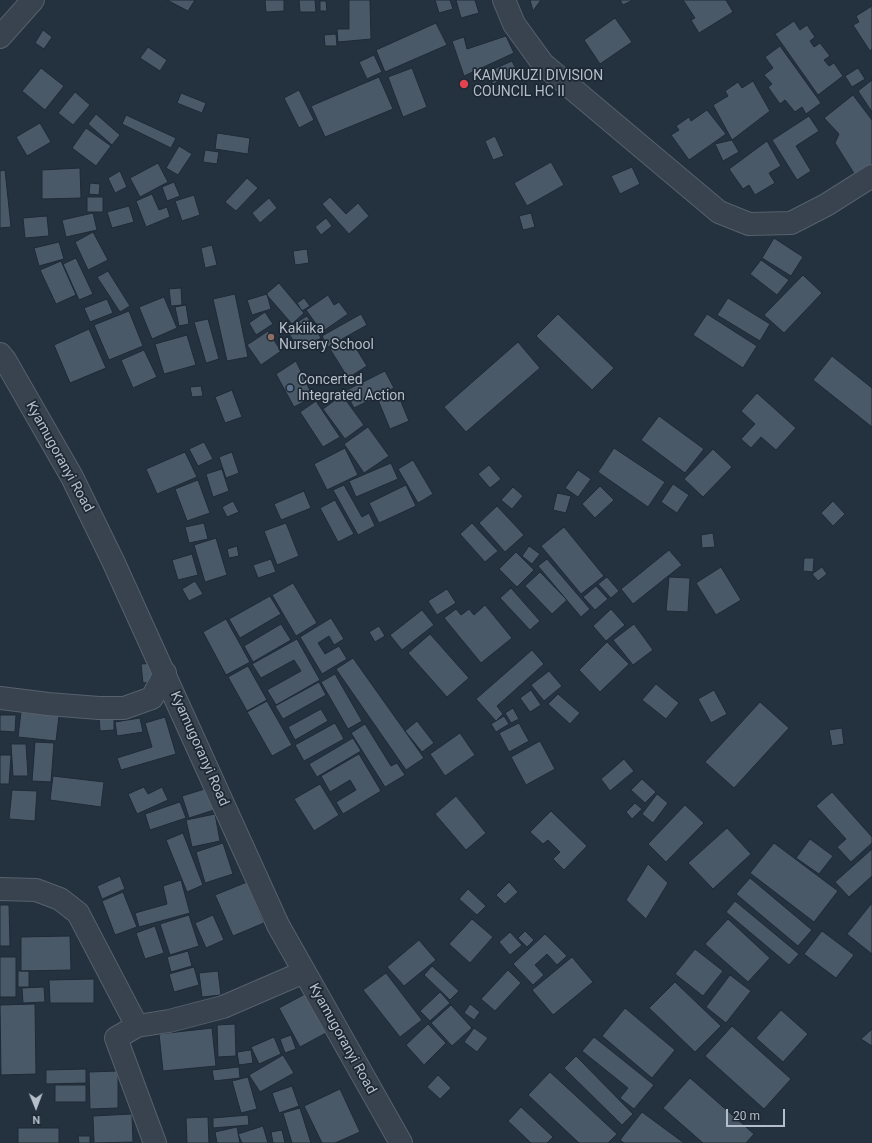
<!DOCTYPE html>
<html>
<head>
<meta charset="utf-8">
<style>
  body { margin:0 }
  #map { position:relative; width:872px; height:1143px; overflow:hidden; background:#24323f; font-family:Roboto,sans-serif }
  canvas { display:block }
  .north { position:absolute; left:16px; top:1087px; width:40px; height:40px; -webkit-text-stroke:3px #1d2834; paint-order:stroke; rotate:179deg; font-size:11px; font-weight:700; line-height:16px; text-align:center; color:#b4beca }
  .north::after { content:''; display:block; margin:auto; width:14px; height:18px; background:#b4beca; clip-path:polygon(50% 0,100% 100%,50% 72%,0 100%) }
  .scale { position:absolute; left:726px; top:1109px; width:59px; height:18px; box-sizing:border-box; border:2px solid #b4beca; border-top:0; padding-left:5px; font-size:12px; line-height:14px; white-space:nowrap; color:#b4beca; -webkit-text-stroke:3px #1d2834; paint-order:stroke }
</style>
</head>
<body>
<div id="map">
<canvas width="872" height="1143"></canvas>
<div class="north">N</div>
<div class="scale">20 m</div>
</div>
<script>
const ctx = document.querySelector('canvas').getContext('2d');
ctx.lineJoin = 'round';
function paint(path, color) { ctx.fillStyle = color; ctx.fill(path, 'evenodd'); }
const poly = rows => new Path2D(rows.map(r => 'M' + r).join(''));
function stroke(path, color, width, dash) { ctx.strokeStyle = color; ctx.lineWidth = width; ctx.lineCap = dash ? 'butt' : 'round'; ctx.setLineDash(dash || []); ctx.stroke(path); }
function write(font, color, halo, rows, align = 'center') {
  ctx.font = font + ' Roboto,sans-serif'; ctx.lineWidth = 3.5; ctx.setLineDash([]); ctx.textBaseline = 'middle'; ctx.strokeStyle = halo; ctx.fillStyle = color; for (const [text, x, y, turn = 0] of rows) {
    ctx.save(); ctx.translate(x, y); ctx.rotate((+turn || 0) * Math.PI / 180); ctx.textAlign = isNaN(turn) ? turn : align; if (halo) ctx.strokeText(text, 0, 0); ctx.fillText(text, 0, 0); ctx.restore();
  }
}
const building = poly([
  [167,0,195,0,188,11,167,0],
  [265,0,284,0,284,11,266,12,265,0],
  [299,0,315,0,316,12,300,12,299,0],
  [349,0,370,0,371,39,338,42,337,29,349,29,349,0],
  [435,0,450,0,453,9,439,13,435,0],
  [456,0,475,0,479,13,461,18,456,0],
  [530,0,541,0,533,11,530,0],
  [620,0,633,0,623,5,620,0],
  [683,0,726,0,733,12,699,33,691,20,695,18,683,0],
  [320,1,326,1,327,11,320,11,320,1],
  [872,6,872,49,870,51,853,25,859,22,856,16,872,6],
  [615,18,632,42,600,64,584,40,615,18],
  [794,21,800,30,807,25,815,37,810,41,814,47,820,43,830,56,824,60,829,66,834,63,843,76,818,95,775,34,794,21],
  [436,23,447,45,385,72,376,50,436,23],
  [43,30,52,37,44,49,35,43,43,30],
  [336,34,337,46,325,46,324,35,336,34],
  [506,36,514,53,464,76,452,41,464,37,467,49,506,36],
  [780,46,821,103,806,114,802,107,795,112,785,100,780,104,768,87,772,84,764,75,773,68,765,57,780,46],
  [148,47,167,60,160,71,140,58,148,47],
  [374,55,382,72,367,79,359,62,374,55],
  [512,61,518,73,493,84,487,72,512,61],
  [41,68,64,86,45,110,22,91,41,68],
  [412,68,427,107,403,117,388,77,412,68],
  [858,68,865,79,852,87,845,76,858,68],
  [379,77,393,109,325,137,311,106,379,77],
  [872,80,872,112,858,91,872,80],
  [753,81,770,111,732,140,713,105,728,96,725,91,738,82,742,88,753,81],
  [299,90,314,120,299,128,284,98,299,90],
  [75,92,90,105,73,125,58,113,75,92],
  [181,93,206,103,202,113,177,103,181,93],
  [853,95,872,120,872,164,855,175,835,143,839,134,824,118,853,95],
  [707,110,726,134,689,160,671,135,679,130,676,126,689,117,691,121,707,110],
  [96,114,120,135,112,145,88,124,96,114],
  [126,115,176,138,171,148,122,124,126,115],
  [809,116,819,131,796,146,811,171,797,180,772,140,809,116],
  [40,123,51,142,27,156,16,137,40,123],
  [86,128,111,146,96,166,72,148,86,128],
  [217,133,250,138,248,154,215,149,217,133],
  [495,136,504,156,493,160,485,141,495,136],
  [732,140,739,152,723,161,715,144,732,140],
  [767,141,781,166,769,173,775,183,755,195,749,185,743,189,729,169,767,141],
  [179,146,192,154,178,175,166,168,179,146],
  [205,150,219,152,217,164,203,162,205,150],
  [551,162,564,185,527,206,514,183,551,162],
  [158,163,168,182,140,197,130,178,158,163],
  [632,167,640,184,620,194,611,176,632,167],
  [80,168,81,198,42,199,42,170,80,168],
  [5,170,11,227,0,228,0,171,5,170],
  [120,171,127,187,115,193,108,178,120,171],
  [247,178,258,188,236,211,225,202,247,178],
  [174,182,180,196,167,201,162,187,174,182],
  [90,183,100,184,99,195,89,194,90,183],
  [152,194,159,210,167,207,170,217,146,227,136,201,152,194],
  [194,195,200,215,182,221,175,201,194,195],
  [87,197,103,197,103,212,87,212,87,197],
  [330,197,346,214,358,203,369,216,349,234,322,204,330,197],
  [269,198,277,208,260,223,252,213,269,198],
  [129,206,134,222,112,228,107,212,129,206],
  [93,213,97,230,66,237,62,220,93,213],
  [531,213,535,227,523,230,519,216,531,213],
  [47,216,49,236,25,238,23,218,47,216],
  [326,218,332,226,321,235,315,227,326,218],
  [93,232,108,260,88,270,75,242,93,232],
  [774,238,803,257,791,276,762,258,774,238],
  [59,242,64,259,39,266,34,248,59,242],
  [212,245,217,265,205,268,201,248,212,245],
  [307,249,309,263,295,265,293,251,307,249],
  [76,258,93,294,79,300,63,264,76,258],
  [761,260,789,280,777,295,750,274,761,260],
  [61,261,76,295,56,304,40,270,61,261],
  [108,271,130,306,120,312,97,277,108,271],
  [803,275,822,293,784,333,764,315,803,275],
  [279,283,304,313,292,324,266,294,279,283],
  [181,288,182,305,171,306,169,289,181,288],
  [235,294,248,357,227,361,213,299,235,294],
  [267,294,271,309,252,315,247,300,267,294],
  [328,295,334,305,339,302,348,314,322,332,306,310,328,295],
  [164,297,177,328,152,339,139,307,164,297],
  [304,298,310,306,302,311,297,303,304,298],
  [728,298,770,324,760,341,717,315,728,298],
  [107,299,113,313,90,322,84,308,107,299],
  [186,305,189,324,179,326,175,307,186,305],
  [129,311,143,346,109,360,94,325,129,311],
  [265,312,273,324,256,335,249,323,265,312],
  [361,314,367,325,328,347,322,336,361,314],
  [558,314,614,368,592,390,536,336,558,314],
  [707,314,757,346,743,368,693,335,707,314],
  [307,316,321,338,300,351,286,329,307,316],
  [208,319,219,359,206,363,194,322,208,319],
  [89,329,106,368,70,383,54,345,89,329],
  [268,331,281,351,261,365,247,345,268,331],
  [187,335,196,365,164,374,155,344,187,335],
  [349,337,367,366,348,378,330,349,349,337],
  [518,342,540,368,466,432,444,407,518,342],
  [144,350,157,377,133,388,121,360,144,350],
  [832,356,872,388,872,427,813,380,832,356],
  [296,361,313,397,294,407,276,374,296,361],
  [385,371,394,388,354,408,345,391,385,371],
  [201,386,203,396,192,397,190,387,201,386],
  [232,390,242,417,225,423,215,397,232,390],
  [397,392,409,421,390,429,378,400,397,392],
  [757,393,796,428,776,450,761,437,751,448,741,439,755,424,741,411,757,393],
  [342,395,364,425,345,439,323,409,342,395],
  [316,401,340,437,323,447,300,412,316,401],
  [659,416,704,449,685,473,641,440,659,416],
  [368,427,389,456,364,473,344,444,368,427],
  [204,442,213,459,198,466,189,449,204,442],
  [345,448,358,475,327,490,314,464,345,448],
  [614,448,665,482,648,507,598,472,614,448],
  [713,449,732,467,703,497,684,479,713,449],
  [185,452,197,477,157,494,146,469,185,452],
  [232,452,239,473,226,478,219,457,232,452],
  [413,460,433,494,418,503,398,469,413,460],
  [391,463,398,479,356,497,349,481,391,463],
  [489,465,501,479,490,488,478,474,489,465],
  [222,469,229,491,213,497,206,474,222,469],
  [578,470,591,479,578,497,565,488,578,470],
  [198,480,210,513,187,521,175,489,198,480],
  [673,484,689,495,677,513,661,502,673,484],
  [344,485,362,517,369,513,375,526,358,535,333,490,344,485],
  [406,485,416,506,379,523,369,503,406,485],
  [600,486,614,500,595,518,582,504,600,486],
  [513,487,523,496,512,509,501,500,513,487],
  [304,491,311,508,281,520,274,504,304,491],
  [557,493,571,496,566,513,553,510,557,493],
  [335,500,354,534,338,542,320,508,335,500],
  [233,501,239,512,227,517,222,507,233,501],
  [833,501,845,514,833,526,821,513,833,501],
  [497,506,524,535,505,552,479,523,497,506],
  [204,523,208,539,189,543,185,527,204,523],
  [286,523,299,556,277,565,264,531,286,523],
  [472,523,498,551,485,562,460,534,472,523],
  [564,527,604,576,581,594,541,546,564,527],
  [713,533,715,547,702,548,701,535,713,533],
  [216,538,227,575,205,582,194,545,216,538],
  [237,546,239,556,229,558,227,549,237,546],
  [529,546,540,554,532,564,522,556,529,546],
  [669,550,682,565,633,604,621,589,669,550],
  [516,552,534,570,517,587,499,569,516,552],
  [192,554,198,575,178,580,172,560,192,554],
  [804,558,814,558,813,572,803,571,804,558],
  [271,559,276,572,258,578,253,565,271,559],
  [547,559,590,609,581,617,538,566,547,559],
  [721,567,741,600,716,615,696,583,721,567],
  [822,567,827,574,818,581,812,574,822,567],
  [540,572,567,600,552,614,525,586,540,572],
  [607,577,619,591,611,598,598,584,607,577],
  [669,577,690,578,688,612,666,611,669,577],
  [195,581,203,594,189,601,182,589,195,581],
  [293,583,317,623,296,636,272,595,293,583],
  [596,586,608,599,595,610,583,597,596,586],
  [511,588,540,621,530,630,500,598,511,588],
  [447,589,456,603,437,615,428,601,447,589],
  [270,596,281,614,240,638,229,619,270,596],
  [485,605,512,638,481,663,444,618,456,609,461,615,469,609,474,615,485,605],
  [611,609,625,625,606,641,593,626,611,609],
  [422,610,434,625,402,650,390,635,422,610],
  [331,618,344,639,334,645,329,636,318,643,325,654,339,646,347,659,322,674,300,637,331,618],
  [226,619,250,662,226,675,203,632,226,619],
  [281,624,291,640,253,662,244,646,281,624],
  [634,624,653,650,633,665,613,640,634,624],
  [379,626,385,636,375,642,369,632,379,626],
  [430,634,469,678,447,697,408,653,430,634],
  [297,639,320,680,276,705,267,690,301,671,294,660,261,678,252,664,297,639],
  [607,642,629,664,600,692,579,670,607,642],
  [532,650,544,664,497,706,503,714,496,721,476,699,532,650],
  [353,658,424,758,406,770,336,669,353,658],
  [157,663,158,682,143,683,141,664,157,663],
  [248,666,267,700,247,711,228,677,248,666],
  [549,671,562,686,544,701,531,685,549,671],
  [335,674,362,721,348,729,321,682,335,674],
  [319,682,326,695,283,719,275,706,319,682],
  [656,684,679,703,666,719,642,700,656,684],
  [531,690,541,705,530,712,520,698,531,690],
  [714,690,727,714,711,723,698,699,714,690],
  [558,694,580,713,570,724,548,704,558,694],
  [267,701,292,745,272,756,247,712,267,701],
  [760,702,789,728,734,788,705,762,760,702],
  [513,708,519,719,511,723,505,713,513,708],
  [321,709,328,721,295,740,288,727,321,709],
  [21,712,59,716,56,741,18,737,21,712],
  [0,715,16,715,15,732,0,731,0,715],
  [504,716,509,724,496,732,491,724,504,716],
  [99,717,114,717,114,730,100,731,99,717],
  [165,717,176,754,121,770,117,758,152,747,145,723,165,717],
  [140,718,143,732,117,736,115,722,140,718],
  [417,721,434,743,422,752,405,731,417,721],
  [335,723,344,739,304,761,295,745,335,723],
  [519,723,529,741,509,752,499,733,519,723],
  [365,724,391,766,397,763,405,775,385,787,351,733,365,724],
  [842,728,844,744,832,746,829,730,842,728],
  [460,733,475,755,445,776,430,754,460,733],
  [353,738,361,751,317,777,309,764,353,738],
  [540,741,555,769,526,785,511,757,540,741],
  [35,742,54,743,51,782,32,781,35,742],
  [11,744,26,744,28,776,13,776,11,744],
  [359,754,381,791,343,814,336,802,356,790,350,780,330,792,321,776,359,754],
  [0,755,11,755,9,784,0,784,0,755],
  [624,759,634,771,610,791,601,779,624,759],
  [53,776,104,782,101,807,50,800,53,776],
  [642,779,656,792,645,803,631,790,642,779],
  [320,784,339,815,314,831,294,799,320,784],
  [144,787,148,794,162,787,168,800,137,814,128,794,144,787],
  [208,788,214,810,189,818,182,796,208,788],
  [12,790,37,791,35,821,9,819,12,790],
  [832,792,872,837,872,843,851,862,837,847,846,839,816,806,832,792],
  [657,794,668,803,653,823,642,814,657,794],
  [456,796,486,833,466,850,435,814,456,796],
  [180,802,186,818,150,830,145,814,180,802],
  [635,803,642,809,632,819,626,812,635,803],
  [685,805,704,823,666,862,648,844,685,805],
  [551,811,587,846,564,870,553,859,560,852,548,840,543,844,530,832,551,811],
  [215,814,220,841,192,847,186,820,215,814],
  [727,828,751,854,713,889,688,863,727,828],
  [183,833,203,885,187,892,166,840,183,833],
  [810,839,833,856,819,874,796,858,810,839],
  [223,843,233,874,205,883,196,852,223,843],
  [774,843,838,891,814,922,750,873,774,843],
  [872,849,872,876,849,897,835,882,872,849],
  [648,864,668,883,646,919,626,900,648,864],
  [120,876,125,889,102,899,97,886,120,876],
  [750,878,812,930,798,946,736,894,750,878],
  [181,880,190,913,139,927,135,913,167,904,163,886,181,880],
  [247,882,264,923,233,936,215,895,247,882],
  [509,882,518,892,505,904,496,895,509,882],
  [468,889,486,906,477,915,459,899,468,889],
  [123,892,137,927,115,935,102,901,123,892],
  [735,901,799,954,789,965,726,912,735,901],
  [871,904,872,904,872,954,847,934,871,904],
  [0,905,9,905,10,946,0,946,0,905],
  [189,915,199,946,170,955,160,924,189,915],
  [213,915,224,940,206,948,195,923,213,915],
  [472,919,493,937,470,963,449,944,472,919],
  [728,919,770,958,748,982,705,944,728,919],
  [155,926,164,953,145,959,136,933,155,926],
  [525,931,534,940,527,947,518,938,525,931],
  [822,931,854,955,836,978,804,954,822,931],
  [510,932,522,945,510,955,499,942,510,932],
  [545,934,567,956,557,965,547,954,535,965,544,975,533,985,513,964,545,934],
  [70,936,71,970,21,971,21,937,70,936],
  [419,940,436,960,404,986,387,967,419,940],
  [695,949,723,971,703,996,675,974,695,949],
  [188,951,192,966,171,972,167,957,188,951],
  [0,957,16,957,16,997,0,997,0,957],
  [572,957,593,982,553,1015,532,990,572,957],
  [432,966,459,991,450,1000,424,975,432,966],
  [194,967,199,985,174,992,169,974,194,967],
  [508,970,521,983,495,1011,481,999,508,970],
  [18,971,29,971,29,987,18,987,18,971],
  [218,971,221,995,202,997,199,973,218,971],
  [386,973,422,1020,400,1037,363,990,386,973],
  [730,975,751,991,726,1023,706,1007,730,975],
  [94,979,94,1003,50,1003,49,980,94,979],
  [675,982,721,1026,695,1052,649,1008,675,982],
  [44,987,45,1002,23,1003,22,988,44,987],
  [440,992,450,1003,430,1021,420,1011,440,992],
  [305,994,326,1033,300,1047,279,1008,305,994],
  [35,1004,36,1074,1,1075,0,1005,35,1004],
  [470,1004,480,1012,474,1020,464,1013,470,1004],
  [451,1005,472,1028,452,1046,431,1023,451,1005],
  [625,1008,675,1050,652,1078,602,1036,625,1008],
  [781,1010,808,1034,783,1062,756,1038,781,1010],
  [235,1024,236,1056,218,1057,217,1025,235,1024],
  [428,1024,446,1043,424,1065,406,1045,428,1024],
  [732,1026,791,1079,764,1109,705,1056,732,1026],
  [212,1028,216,1066,163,1071,159,1034,212,1028],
  [474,1028,488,1038,477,1052,464,1042,474,1028],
  [872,1029,872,1046,861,1039,872,1029],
  [291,1035,296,1049,285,1053,280,1039,291,1035],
  [274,1037,281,1054,259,1064,251,1047,274,1037],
  [594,1037,654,1085,634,1109,620,1098,628,1088,582,1051,594,1037],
  [251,1050,253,1063,239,1065,237,1052,251,1050],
  [283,1055,294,1073,260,1092,249,1075,283,1055],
  [576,1056,633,1114,622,1125,564,1068,576,1056],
  [239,1067,240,1078,214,1081,212,1070,239,1067],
  [86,1069,86,1083,46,1084,46,1070,86,1069],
  [118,1071,118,1108,90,1109,89,1072,118,1071],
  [550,1072,617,1134,608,1143,579,1143,528,1095,550,1072],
  [438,1075,451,1088,440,1099,427,1087,438,1075],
  [248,1077,257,1109,241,1113,232,1081,248,1077],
  [690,1078,754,1134,746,1143,703,1143,663,1108,690,1078],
  [55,1085,86,1085,86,1102,55,1102,55,1085],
  [292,1086,299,1106,279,1113,272,1093,292,1086],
  [340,1089,360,1132,335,1143,322,1143,304,1106,340,1089],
  [521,1107,553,1137,547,1143,531,1143,508,1121,521,1107],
  [300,1108,311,1143,292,1143,283,1113,300,1108],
  [642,1112,684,1143,624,1143,620,1140,642,1112],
  [132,1114,133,1142,94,1143,93,1116,132,1114],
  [248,1115,249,1125,213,1128,213,1118,248,1115],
  [208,1117,209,1143,187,1143,186,1118,208,1117],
  [263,1126,268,1143,242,1143,238,1134,263,1126],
  [237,1127,240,1143,217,1143,215,1132,237,1127],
  [18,1128,59,1128,59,1143,18,1143,18,1128],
  [282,1130,285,1143,273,1143,271,1132,282,1130],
  [78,1136,90,1136,90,1143,79,1143,78,1136]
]);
paint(building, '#4a5968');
stroke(building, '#1f2a36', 1);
const minor = poly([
  [504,0,514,24,543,64,719,212,749,224,791,223,826,205,872,176],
  [0,37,33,0],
  [0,698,48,704,99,708,124,708,152,698,165,673],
  [0,889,36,890,60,899,78,913,137,1026],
  [155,1143,116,1038,137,1026,169,1021,223,1007,304,972]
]);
const tertiary = poly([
  [0,354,5,360,72,477,113,561,278,925,401,1143]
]);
stroke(minor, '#56616d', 24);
stroke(tertiary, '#56616d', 24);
stroke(minor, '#38434f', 22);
stroke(tertiary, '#38434f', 22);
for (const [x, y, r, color] of [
  [464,84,5,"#e0444e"],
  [271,337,4,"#8d6e63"],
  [290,388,4,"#5c6f8a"]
]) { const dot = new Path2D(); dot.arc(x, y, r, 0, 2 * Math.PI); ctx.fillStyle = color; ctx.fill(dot); stroke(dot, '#1d2834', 1.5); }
write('14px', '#b4beca', '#1d2834', [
  ["KAMUKUZI DIVISION",473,76],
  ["COUNCIL HC II",473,92],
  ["Kakiika",279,329],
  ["Nursery School",279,345],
  ["Concerted",298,380],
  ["Integrated Action",298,396]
], 'left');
write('14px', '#b4beca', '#1d2834', [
  ["Kyamugoranyi Road",59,457,61],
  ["Kyamugoranyi Road",199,749,66],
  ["Kyamugoranyi Road",342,1039,61]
]);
</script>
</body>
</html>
